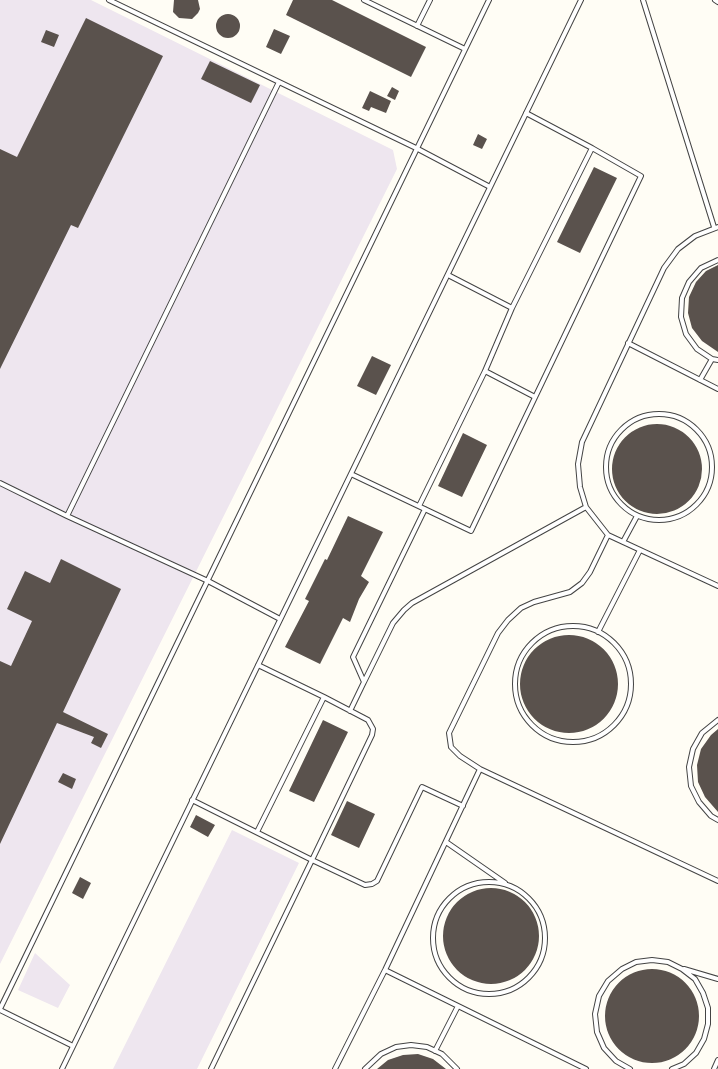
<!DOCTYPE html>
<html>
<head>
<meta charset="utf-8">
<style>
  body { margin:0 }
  canvas { display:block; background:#fffdf5 }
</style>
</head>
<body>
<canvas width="718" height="1069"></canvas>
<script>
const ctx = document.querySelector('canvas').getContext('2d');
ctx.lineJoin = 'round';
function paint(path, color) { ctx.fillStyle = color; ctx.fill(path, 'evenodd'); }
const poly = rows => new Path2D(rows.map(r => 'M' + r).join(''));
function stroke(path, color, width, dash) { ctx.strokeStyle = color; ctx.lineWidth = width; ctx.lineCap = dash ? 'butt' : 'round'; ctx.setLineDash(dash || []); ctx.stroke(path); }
paint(poly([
  [0,0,91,0,393,150,397,169,0,964],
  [232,830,299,863,197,1069,113,1069],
  [35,953,70,985,58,1008,18,990]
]), '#eee6ef');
paint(poly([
  [174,0,198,0,200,9,198,13,192,19,179,18,173,12],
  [293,0,332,0,426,47,411,77,286,15],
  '216 26a12 12 0 1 1 24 0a12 12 0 1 1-24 0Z',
  [86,18,163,56,78,228,71,225,0,369,0,149,17,157],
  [274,29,290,36,281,54,266,47],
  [46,30,59,35,54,47,41,42],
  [210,61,260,85,251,103,201,79],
  [392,87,399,91,395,100,387,96],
  [370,91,391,101,386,113,371,107,369,111,362,108],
  [478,134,487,139,482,149,473,145],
  [594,167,617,178,580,253,557,242],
  [718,265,718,352,702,341,692,328,688,313,689,297,696,282,706,271],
  [372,356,391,365,376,395,357,386],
  '612 469a45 45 0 1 1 90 0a45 45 0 1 1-90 0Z',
  [463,433,487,445,462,497,438,486],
  [348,516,383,532,361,576,369,582,359,599,350,622,343,618,320,664,285,647,309,601,305,599,325,559,327,560],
  [61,559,121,589,63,712,108,734,101,748,91,743,94,737,57,723,0,844,0,661,11,666,32,621,7,609,25,571,50,583],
  '520 684a49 49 0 1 1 98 0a49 49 0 1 1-98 0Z',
  [323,720,348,732,314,802,289,791],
  [718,729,718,812,705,797,698,782,697,765,701,749,711,735],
  [63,773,76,779,72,789,58,782],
  [347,801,375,814,359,848,331,835],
  [196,815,215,825,208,837,190,827],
  [80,877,91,883,83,899,72,893],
  '443 936a48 48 0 1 1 96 0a48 48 0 1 1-96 0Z',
  '605 1016a47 47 0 1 1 94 0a47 47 0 1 1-94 0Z',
  [418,1054,433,1059,446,1069,377,1069,388,1060,403,1055]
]), '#5a524d');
const lane = poly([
  [109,0,416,148,490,187],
  [364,0,465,49],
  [643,0,714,227],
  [715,0,718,2],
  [417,26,430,0],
  [718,227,695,236,678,249,664,268,582,442,578,464,580,487,586,507,608,535,718,586],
  [718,260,701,268,689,282,682,298,681,317,686,334,697,349,712,359,718,360],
  [448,275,512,308],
  [628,343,718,389],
  [485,371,535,397],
  [700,380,712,359],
  '606 467a53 53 0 1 1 106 0a53 53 0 1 1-106 0Z',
  [351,474,471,531,641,176,592,148,526,113],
  [0,483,67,516,208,581,280,619],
  [419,506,485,371,512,308,592,148],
  [67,516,279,82],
  [608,535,590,572,582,583,570,592,534,602,521,608,508,620,498,633,449,733,451,747,460,756,480,769,718,881],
  [623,542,637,516],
  '515 684a58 58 0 1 1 116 0a58 58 0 1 1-116 0Z',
  [598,632,640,550],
  [364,682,393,623,404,610,412,603,586,507],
  [324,697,368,720,373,729,372,735,312,860,365,885,372,884,377,881,422,787,463,806],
  [350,711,364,682,353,657,425,509],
  [718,720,702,733,693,749,689,767,691,786,699,802,711,816,718,820],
  [192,800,312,860,211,1069],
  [257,832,324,697,258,665],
  [446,842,505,883],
  '433 938a56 56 0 1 1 112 0a56 56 0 1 1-112 0Z',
  [684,969,718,979],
  [385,970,586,1069],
  [0,1009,489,0],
  [0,1010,73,1046],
  [435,1051,458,1006],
  [62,1069,581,0],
  [335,1069,385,970,480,769],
  [365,1069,381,1054,396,1047,411,1045,427,1047,442,1054,457,1069],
  [630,1069,616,1061,604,1048,597,1032,595,1014,599,996,608,981,622,969,636,962,652,960,668,962,682,969,695,979,703,993,708,1008,708,1024,704,1039,696,1053,684,1064,672,1069],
  [714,1069,718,1060]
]);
stroke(lane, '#444', 6);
stroke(lane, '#fff', 4);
</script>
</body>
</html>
